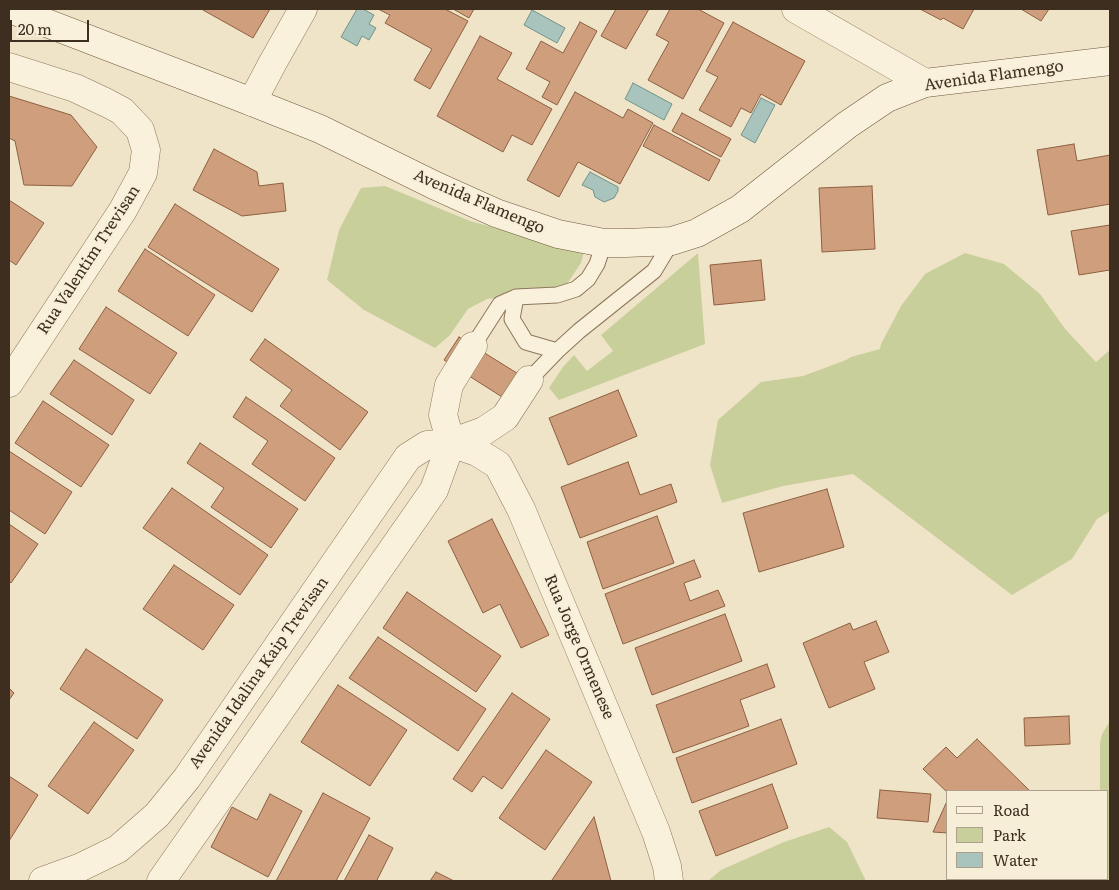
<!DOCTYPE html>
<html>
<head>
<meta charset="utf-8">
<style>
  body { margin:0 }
  #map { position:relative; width:1119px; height:890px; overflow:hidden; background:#f0e4c8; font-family:Literata,serif }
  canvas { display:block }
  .frame { position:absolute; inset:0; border:10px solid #3d2e20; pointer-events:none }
  .legend { position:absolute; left:946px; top:790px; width:162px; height:90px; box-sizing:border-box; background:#f7eed8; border:1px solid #ada18e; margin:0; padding:6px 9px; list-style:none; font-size:15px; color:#3d2e20 }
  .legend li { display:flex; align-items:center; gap:10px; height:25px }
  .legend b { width:25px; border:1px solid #ada18e }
  .scale { position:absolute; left:10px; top:20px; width:79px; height:22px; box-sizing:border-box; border:2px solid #3d2e20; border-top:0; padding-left:6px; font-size:15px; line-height:18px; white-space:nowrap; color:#3d2e20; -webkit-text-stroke:4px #f7eed8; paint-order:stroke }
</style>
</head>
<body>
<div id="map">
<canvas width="1119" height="890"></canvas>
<div class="frame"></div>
<ul class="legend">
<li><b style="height:6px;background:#faf1dc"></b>Road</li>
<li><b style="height:14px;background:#c9cf9b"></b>Park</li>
<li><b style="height:14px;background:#a9c4bc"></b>Water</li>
</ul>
<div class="scale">20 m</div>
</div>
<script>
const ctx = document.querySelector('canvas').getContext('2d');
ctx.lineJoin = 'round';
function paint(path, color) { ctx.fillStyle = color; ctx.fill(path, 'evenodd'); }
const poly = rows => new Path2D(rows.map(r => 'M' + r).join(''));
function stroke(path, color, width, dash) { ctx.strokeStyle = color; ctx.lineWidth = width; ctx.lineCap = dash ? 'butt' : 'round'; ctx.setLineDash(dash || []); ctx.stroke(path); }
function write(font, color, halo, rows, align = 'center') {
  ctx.font = font + ' Literata,serif'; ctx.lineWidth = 4; ctx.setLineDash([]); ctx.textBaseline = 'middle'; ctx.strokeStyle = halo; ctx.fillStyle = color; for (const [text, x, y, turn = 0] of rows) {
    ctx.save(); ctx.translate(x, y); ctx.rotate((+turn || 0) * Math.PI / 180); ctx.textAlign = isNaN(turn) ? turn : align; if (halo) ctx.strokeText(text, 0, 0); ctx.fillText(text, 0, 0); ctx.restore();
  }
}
paint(poly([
  [385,186,470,221,584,252,581,263,567,284,548,291,487,299,468,309,450,335,435,348,364,310,327,280,339,230,361,188],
  [698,253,705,344,559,400,549,388,563,367,574,355,587,371,613,351,601,335],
  [965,253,1004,264,1040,294,1066,330,1096,362,1110,350,1110,511,1097,519,1072,559,1012,595,853,474,783,486,722,503,710,465,718,420,761,382,803,376,846,360,851,357,880,349,881,344,901,306,925,274],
  [1110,721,1110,881,1104,881,1103,879,1108,879,1108,791,1100,791,1100,743,1102,734],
  [829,827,847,842,866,881,708,881,721,870,784,842]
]), '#c9cf9b');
const water = poly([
  [357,9,363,9,374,15,369,24,376,28,369,40,362,36,357,46,341,37,357,9],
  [532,10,565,28,557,43,524,25,532,10],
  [633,83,672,104,664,120,625,99,633,83],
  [761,98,775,105,755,143,741,135,761,98],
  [590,172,618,187,618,191,614,198,604,202,595,197,593,190,582,185,590,172]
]);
paint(water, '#a9c4bc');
stroke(water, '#6f938a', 1);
const building = poly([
  [204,9,270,9,253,38,203,10,204,9],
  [378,9,445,9,468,21,430,89,414,80,432,49,385,23,390,15,378,9],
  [453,9,474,9,469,18,453,9],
  [616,9,649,9,626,49,601,36,616,9],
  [670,9,698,9,724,23,683,99,648,80,669,42,656,35,670,9],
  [920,9,974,9,963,29,943,18,941,20,920,9],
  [1021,9,1049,9,1041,21,1021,9],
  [580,22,597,31,557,105,542,97,550,82,526,69,541,41,563,53,580,22],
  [733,22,805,61,781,105,761,94,751,113,741,108,731,127,699,110,718,77,706,71,733,22],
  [480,36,512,53,497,79,552,109,532,145,512,135,503,152,437,116,480,36],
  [575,92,623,118,628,109,653,123,620,184,578,162,559,197,527,180,575,92],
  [9,96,71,115,97,147,72,186,24,185,15,141,9,138,9,96],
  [682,113,731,139,721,157,672,131,682,113],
  [654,125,720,160,709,181,643,146,654,125],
  [1074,144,1077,161,1110,155,1110,204,1048,215,1037,150,1074,144],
  [214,149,257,172,259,186,283,183,286,211,242,216,193,190,214,149],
  [872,186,875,249,822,252,819,188,872,186],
  [9,200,44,223,16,265,9,260,9,200],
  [175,204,279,269,252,312,148,247,175,204],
  [1110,225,1110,270,1079,275,1071,231,1110,225],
  [145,249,215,295,188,336,118,291,145,249],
  [761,260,765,300,714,305,710,265,761,260],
  [106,307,177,353,150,394,79,349,106,307],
  [459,337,536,385,521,409,444,360,459,337],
  [265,339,368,412,340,450,280,406,292,390,250,360,265,339],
  [74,360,134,400,112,435,50,394,74,360],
  [618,390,637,436,568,465,549,418,618,390],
  [246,397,335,458,305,501,252,464,268,441,233,417,246,397],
  [43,401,109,445,81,487,15,443,43,401],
  [200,443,298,509,271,548,211,507,224,488,187,463,200,443],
  [9,451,72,492,45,534,9,510,9,451],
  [628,462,640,495,671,484,677,502,580,538,561,487,628,462],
  [172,488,268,555,240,595,143,528,172,488],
  [827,489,844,547,759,572,743,513,827,489],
  [657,516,674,563,603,589,587,542,657,516],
  [492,519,549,635,521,648,500,604,483,613,448,541,492,519],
  [9,524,38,544,11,583,9,581,9,524],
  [694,560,701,577,684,583,690,601,718,590,725,606,623,644,605,594,694,560],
  [174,565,234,605,203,650,143,609,174,565],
  [407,592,501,656,476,692,383,628,407,592],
  [725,614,742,661,652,695,635,648,725,614],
  [876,621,889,652,864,662,875,689,829,708,803,643,850,623,853,630,876,621],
  [378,637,486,709,458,751,349,678,378,637],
  [86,649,163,700,137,739,60,689,86,649],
  [767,664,775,687,740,700,749,726,673,753,656,705,767,664],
  [338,685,407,730,370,786,301,742,338,685],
  [9,688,14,693,9,700,9,688],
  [512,693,550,719,502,789,483,776,472,792,453,779,512,693],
  [1069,716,1070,744,1025,746,1024,718,1069,716],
  [781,719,797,764,692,803,676,758,781,719],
  [94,722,134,750,88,814,48,786,94,722],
  [977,739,1030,791,948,791,948,793,923,769,946,747,957,758,977,739],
  [546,750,592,782,545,850,499,818,546,750],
  [9,776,38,795,9,841,9,776],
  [772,784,788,828,716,856,699,811,772,784],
  [880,790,931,794,928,822,877,818,880,790],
  [323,793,370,818,336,881,276,881,323,793],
  [270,794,302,811,268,877,211,847,232,807,257,820,270,794],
  [948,799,948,833,933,832,948,799],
  [594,817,611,881,553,881,552,880,594,817],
  [369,835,393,848,377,880,380,881,344,881,369,835],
  [436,872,454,881,430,881,436,872]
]);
paint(building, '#cf9f7d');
stroke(building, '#8d5f41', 1);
const lane = poly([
  [516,297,512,319,526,342,557,351],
  [473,346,500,304,516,297,557,295,576,289,588,279,597,264,604,243],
  [529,380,557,351,579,331,654,271,672,241]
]);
const street = poly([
  [796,9,925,83],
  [9,67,75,88,107,103,122,111,140,130,146,150,143,173,123,210,9,383],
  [252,102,272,64,303,9],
  [451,443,477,452,498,465,521,509,656,832,667,866,669,881],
  [43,881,79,868,118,849,157,815,187,778,408,457,427,445,451,443,443,415,449,385,473,346],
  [161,881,434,490,451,443,484,431,505,417,529,380]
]);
const secondary = poly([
  [10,9,252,102,320,129,436,186,496,213,558,234,604,243,626,243,672,241,697,233,740,209,847,125,887,98,925,83,1110,61]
]);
stroke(lane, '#8d765c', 17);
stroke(street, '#8d765c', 29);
stroke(secondary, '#6f573f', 29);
stroke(lane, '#faf1dc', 15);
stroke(street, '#faf1dc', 28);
stroke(secondary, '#faf1dc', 28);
write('16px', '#3d2e20', '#f7eed8', [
  ["Avenida Flamengo",994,76,-8],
  ["Avenida Flamengo",479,202,23],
  ["Rua Valentim Trevisan",89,260,-57],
  ["Rua Jorge Ormenese",579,647,67],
  ["Avenida Idalina Kaip Trevisan",259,673,-55]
]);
</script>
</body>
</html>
